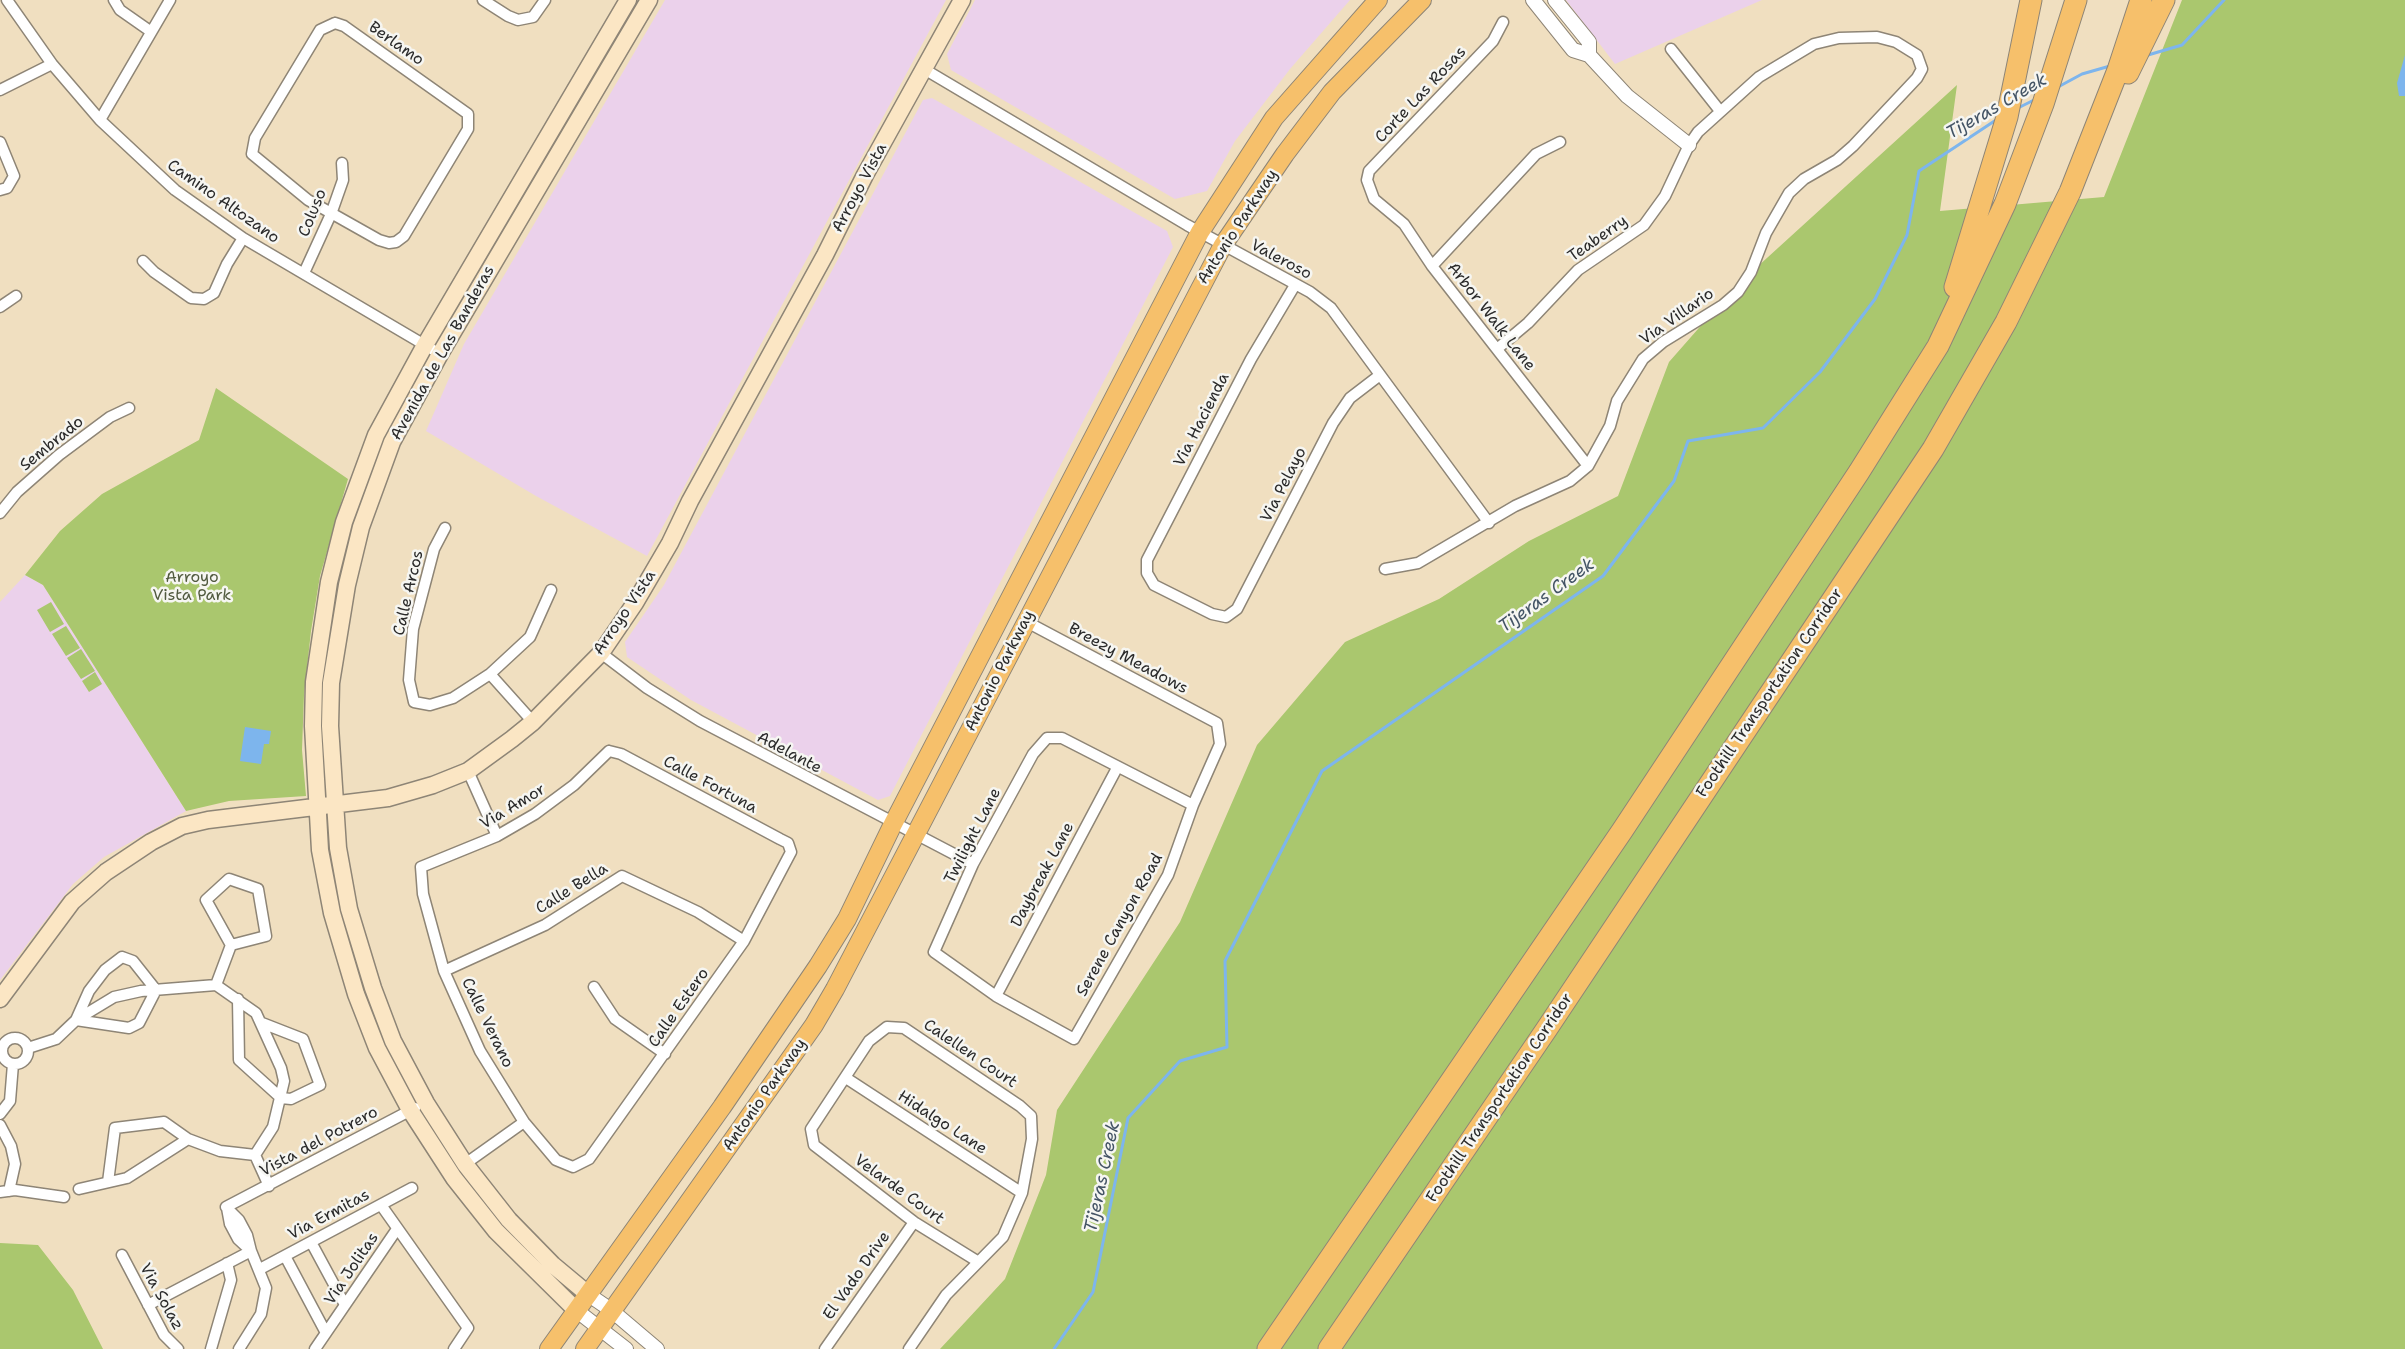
<!DOCTYPE html>
<html>
<head>
<meta charset="utf-8">
<style>
  body { margin:0 }
  canvas { display:block; background:#f0dfc0 }
</style>
</head>
<body>
<canvas width="2405" height="1349"></canvas>
<script>
const ctx = document.querySelector('canvas').getContext('2d');
ctx.lineJoin = 'round';
function paint(path, color) { ctx.fillStyle = color; ctx.fill(path, 'evenodd'); }
const poly = rows => new Path2D(rows.map(r => 'M' + r).join(''));
function stroke(path, color, width, dash) { ctx.strokeStyle = color; ctx.lineWidth = width; ctx.lineCap = dash ? 'butt' : 'round'; ctx.setLineDash(dash || []); ctx.stroke(path); }
function write(font, color, halo, rows, align = 'center') {
  ctx.font = font + ' "Shantell Sans",sans-serif'; ctx.lineWidth = 5; ctx.setLineDash([]); ctx.textBaseline = 'middle'; ctx.strokeStyle = halo; ctx.fillStyle = color; for (const [text, x, y, turn = 0] of rows) {
    ctx.save(); ctx.translate(x, y); ctx.rotate((+turn || 0) * Math.PI / 180); ctx.textAlign = isNaN(turn) ? turn : align; if (halo) ctx.strokeText(text, 0, 0); ctx.fillText(text, 0, 0); ctx.restore();
  }
}
paint(poly([
  [665,0,946,0,647,556,536,496,426,431,464,344],
  [975,0,1350,0,1290,69,1235,141,1207,191,1175,199,951,70,947,54],
  [1566,0,1762,0,1615,64],
  [932,98,1167,231,1173,247,890,796,878,800,691,700,627,657,625,642,664,585,923,100],
  [25,575,43,585,186,811,104,857,73,884,0,980,0,602]
]), '#ebd1eb');
paint(poly([
  [2182,0,2405,0,2405,1349,940,1349,1005,1279,1046,1175,1057,1110,1180,922,1257,745,1345,642,1439,599,1529,541,1618,496,1669,362,1734,288,1957,85,1940,211,2104,197],
  [216,388,348,479,320,576,311,631,304,695,302,750,306,796,229,801,186,811,43,585,25,575,60,531,102,494,199,440],
  [51,602,64,624,50,632,37,610],
  [66,626,80,648,66,656,52,634],
  [81,649,95,671,81,679,67,658],
  [95,672,102,684,89,692,82,681],
  [0,1243,38,1245,73,1290,103,1349,0,1349]
]), '#aac76e');
paint(poly([
  [2405,55,2405,96,2399,96,2397,83],
  [245,727,271,731,269,744,264,744,261,764,240,761]
]), '#7db5ed');
stroke(poly([
  [2148,55,2182,45,2224,0],
  [2058,87,2082,74,2110,66],
  [2018,108,2036,99],
  [1054,1349,1093,1292,1128,1118,1180,1061,1227,1047,1225,961,1322,771,1603,576,1674,481,1688,441,1763,428,1820,372,1875,299,1907,235,1919,171,1999,118]
]), '#7db5ed', 3);
const minor = poly([
  [7,0,52,64,100,120,175,190,243,238,440,354],
  [114,0,120,10,150,31],
  [483,0,508,16,518,20,533,17,545,0],
  [1503,22,1493,41,1369,171,1367,180,1374,199,1404,224,1432,266,1588,466],
  [335,23,344,26,468,114,468,129,404,236,396,242,389,243,379,240,308,200,252,154,255,138,320,30,335,23],
  [1671,49,1720,111],
  [924,69,1187,225,1310,292,1331,308,1489,523],
  [0,90,52,64],
  [100,120,170,0],
  [0,142,14,176,7,188,0,190],
  [143,261,154,272,191,298,204,299,214,293,227,264,243,238],
  [1432,266,1536,154,1560,142],
  [304,273,331,214,343,180,342,163],
  [1295,285,1251,359,1147,560,1147,573,1154,585,1212,614,1226,617,1237,609,1333,423,1350,398,1380,375],
  [0,307,16,296],
  [0,513,17,492,59,455,110,417,129,408],
  [445,528,434,549,413,629,409,680,414,702,430,705,453,698,490,674,530,637,551,590],
  [1385,569,1418,563,1515,506,1570,481,1588,466,1610,426,1617,401,1643,359,1663,342,1723,305,1738,292,1751,272,1766,233,1789,193,1804,179,1837,160,1853,146,1917,78,1922,69,1917,55,1896,42,1877,37,1839,38,1814,44,1759,77,1698,132,1689,145,1665,196,1644,225,1578,270,1528,323,1497,349],
  [1025,621,1217,723,1220,744,1193,805,1168,875,1074,1039,996,996,934,952,973,864,1033,754,1047,738,1062,738,1193,805],
  [601,653,647,688,700,721,973,864],
  [490,674,533,722],
  [609,751,621,754,780,839,788,843,791,852,744,941,589,1159,573,1167,556,1160,524,1122,480,1051,444,971,423,894,421,867,497,836,535,814,574,785,609,751],
  [468,771,497,836],
  [229,879,258,889,266,936,231,945,206,900,229,879],
  [122,957,133,961,156,990,139,1023,129,1028,76,1020,89,991,105,970,122,957],
  [444,971,545,925,622,876,698,912,744,941],
  [216,985,231,945],
  [594,987,615,1019,665,1054],
  [996,996,1117,768],
  [238,999,239,1060,281,1098,291,1099,320,1085,303,1039,262,1023],
  '2 1051a13 13 0 1 1 26 0a13 13 0 1 1-26 0Z',
  [28,1048,56,1039,76,1020,114,997,141,991,216,985,256,1013,281,1068,284,1081,273,1127,255,1155,220,1151,188,1139,127,1178,79,1189],
  [846,1078,1022,1193],
  [0,1114,10,1101,13,1064],
  [0,1125,11,1146,15,1164,9,1191],
  [255,1155,269,1186],
  [465,1164,524,1122],
  [108,1182,115,1128,164,1122,188,1139],
  [0,1192,15,1190,64,1197],
  [381,1205,468,1328,454,1349],
  [226,1207,415,1108],
  [226,1207,239,1220,247,1235,251,1251,266,1288,261,1314,239,1349],
  [227,1208,230,1224,238,1239,251,1251],
  [311,1242,345,1305],
  [122,1255,164,1335,178,1349],
  [285,1256,326,1333],
  [260,1269,412,1188],
  [148,1305,251,1251],
  [211,1349,231,1280,227,1263],
  [315,1349,397,1229],
  [825,1349,914,1222],
  [909,1349,946,1295,1003,1237,1022,1193,1032,1139,1031,1116,1020,1106,904,1028,887,1027,869,1041,811,1129,814,1145,914,1222,977,1261]
]);
const tertiary = poly([
  [1533,0,1573,50,1589,55,1627,96,1689,145],
  [1555,0,1589,42,1589,55],
  [589,1295,611,1310,657,1349],
  [576,1310,626,1349]
]);
const secondary = poly([
  [0,999,72,902,106,872,151,842,182,826,208,820,388,798,433,785,468,771,512,739,533,722,601,653,635,603,670,543,690,501,825,255,865,175,962,0],
  [589,1295,553,1265,509,1220,465,1164,426,1103,393,1041,373,988,349,909,338,848,330,726,331,683,347,585,361,527,392,442,440,354,649,0],
  [576,1310,496,1231,454,1178,410,1110,377,1048,356,994,332,913,320,850,313,726,314,682,329,582,344,522,376,435,425,345,628,0]
]);
const primary = poly([
  [549,1349,722,1107,818,966,847,919,893,824,1200,232,1274,118,1378,0],
  [585,1349,814,1025,835,989,1223,245,1285,154,1332,92,1422,0]
]);
const motorway = poly([
  [2128,73,2164,0],
  [1955,287,2007,117,2031,0],
  [1268,1349,1622,831,1859,472,1938,346,2005,204,2043,104,2076,0],
  [1329,1349,1546,1030,1933,449,2006,322,2070,192,2118,70,2141,0]
]);
stroke(minor, '#8e8576', 13);
stroke(tertiary, '#8e8576', 16);
stroke(secondary, '#8e8576', 19);
stroke(primary, '#8e8576', 20);
stroke(motorway, '#8e8576', 23);
stroke(minor, '#fff', 10);
stroke(tertiary, '#fff', 14);
stroke(secondary, '#fbe6c4', 16);
stroke(primary, '#f6c06b', 18);
stroke(motorway, '#f6c06b', 21);
write('16px', '#2b2b2b', '#f6f6f2', [
  ["Berlamo",396,44,35],
  ["Corte Las Rosas",1421,95,-47],
  ["Arroyo Vista",860,188,-62],
  ["Camino Altozano",223,202,35],
  ["Coluso",313,213,-68],
  ["Antonio Parkway",1238,227,-57],
  ["Teaberry",1598,239,-35],
  ["Valeroso",1281,260,28],
  ["Arbor Walk Lane",1491,317,52],
  ["Via Villario",1677,317,-35],
  ["Avenida de Las Banderas",443,353,-61],
  ["Via Hacienda",1202,420,-63],
  ["Sembrado",52,444,-39],
  ["Via Pelayo",1284,485,-63],
  ["Calle Arcos",409,593,-77],
  ["Arroyo Vista",625,613,-56],
  ["Breezy Meadows",1128,659,28],
  ["Antonio Parkway",1000,671,-63],
  ["Foothill Transportation Corridor",1770,693,-56],
  ["Adelante",789,753,28],
  ["Calle Fortuna",710,785,28],
  ["Via Amor",513,807,-31],
  ["Twilight Lane",973,836,-63],
  ["Daybreak Lane",1043,875,-62],
  ["Calle Bella",572,889,-32],
  ["Serene Canyon Road",1120,925,-61],
  ["Calle Estero",679,1008,-55],
  ["Calle Verano",487,1023,64],
  ["Calellen Court",970,1054,34],
  ["Antonio Parkway",765,1095,-55],
  ["Foothill Transportation Corridor",1500,1098,-56],
  ["Hidalgo Lane",942,1123,33],
  ["Vista del Potrero",319,1142,-28],
  ["Velarde Court",899,1190,36],
  ["Via Ermitas",329,1215,-28],
  ["Via Jolitas",352,1269,-56],
  ["El Vado Drive",857,1276,-55],
  ["Via Solaz",161,1297,61]
]);
write('16px', '#515a3f', '#f6f6f2', [
  ["Arroyo",192,578],
  ["Vista Park",192,596]
]);
write('italic 18px', '#445465', '#f6f6f2', [
  ["Tijeras Creek",1997,107,-30],
  ["Tijeras Creek",1547,596,-36],
  ["Tijeras Creek",1103,1177,-78]
]);
</script>
</body>
</html>
